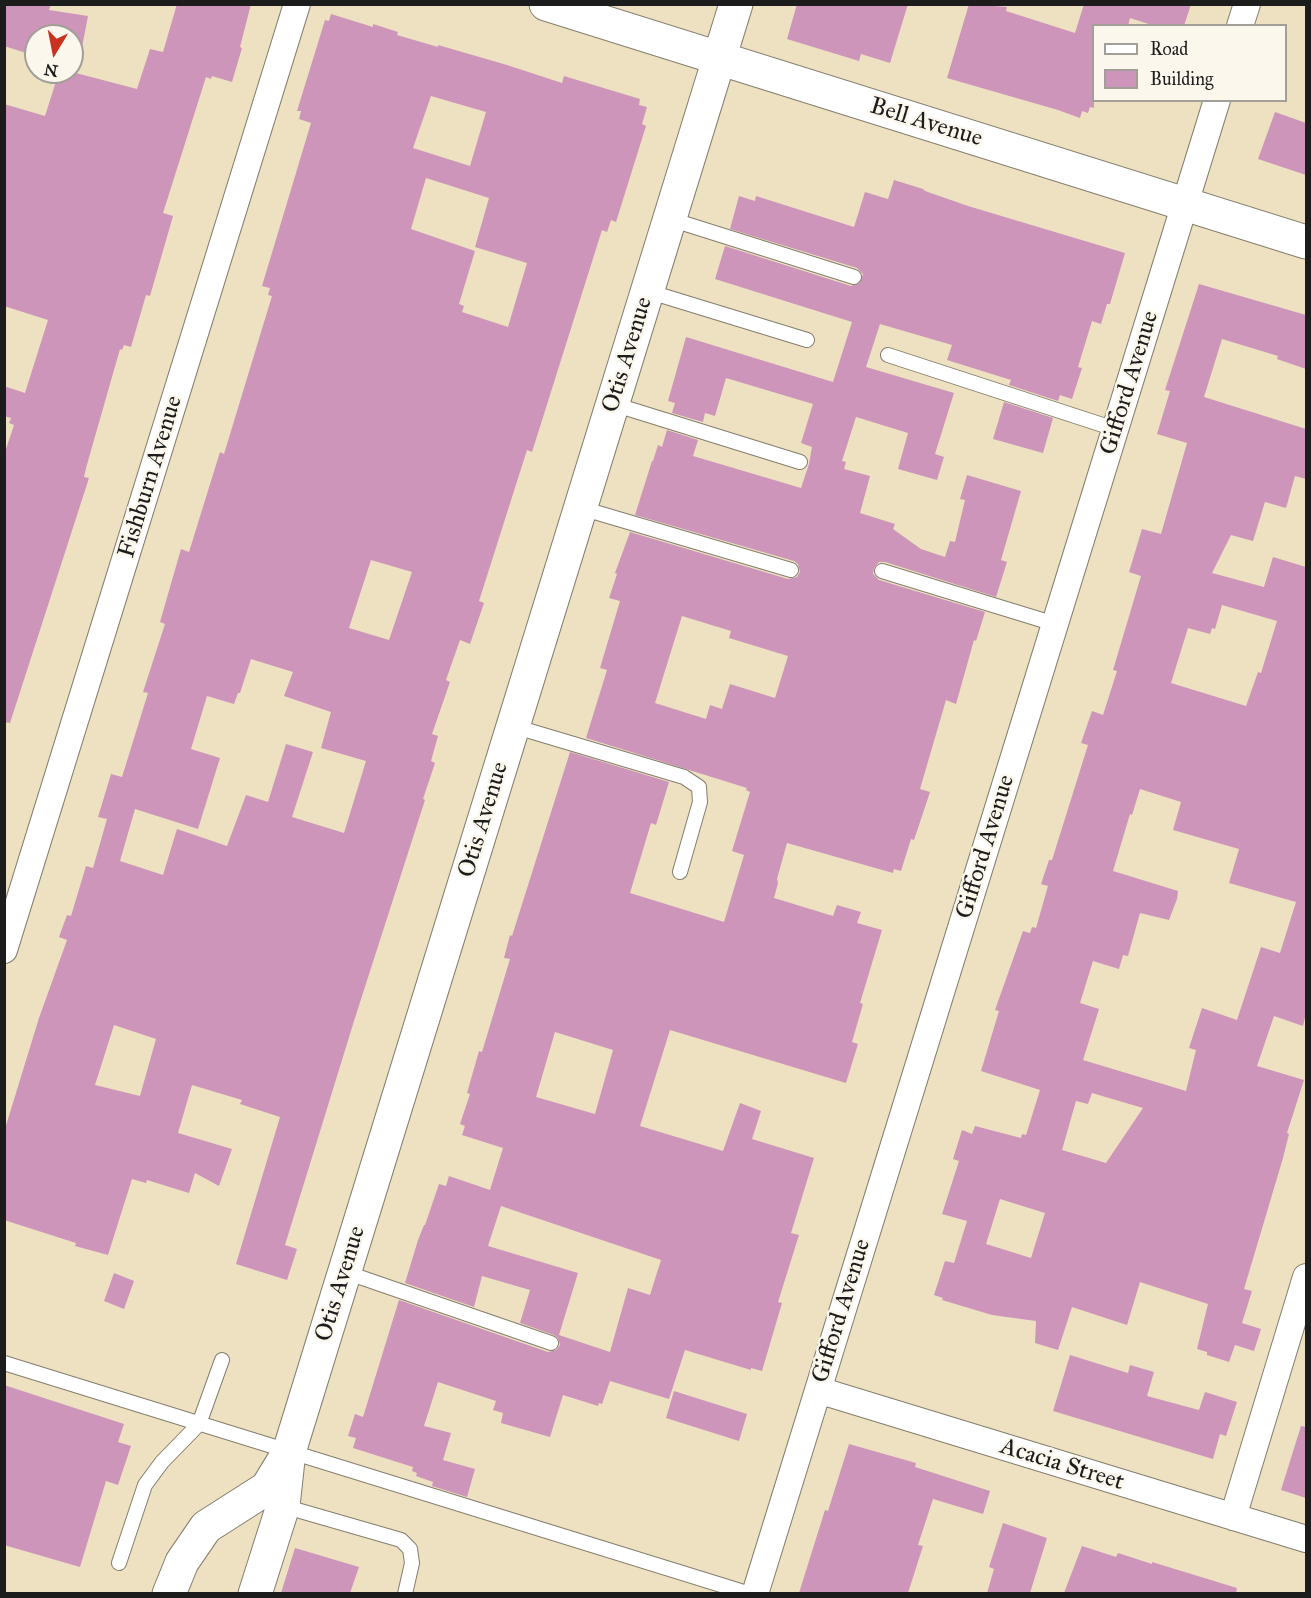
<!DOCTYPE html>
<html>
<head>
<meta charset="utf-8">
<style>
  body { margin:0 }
  #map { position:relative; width:1311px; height:1598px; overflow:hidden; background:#ede1c1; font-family:"IM FELL Great Primer",serif }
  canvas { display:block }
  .frame { position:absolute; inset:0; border:6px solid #1c1c1c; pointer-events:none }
  .legend { position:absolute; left:1092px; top:24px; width:195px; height:78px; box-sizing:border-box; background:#fbf7ec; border:2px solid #a29f99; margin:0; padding:8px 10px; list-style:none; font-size:18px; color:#1c1c1c }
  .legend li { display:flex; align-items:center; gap:12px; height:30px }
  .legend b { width:30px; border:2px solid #a29f99 }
  .north { position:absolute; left:24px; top:24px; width:60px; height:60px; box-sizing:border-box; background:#fbf7ec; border:2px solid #a29f99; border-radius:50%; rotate:190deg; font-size:16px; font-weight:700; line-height:24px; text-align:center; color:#1c1c1c }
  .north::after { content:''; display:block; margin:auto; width:21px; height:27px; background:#c8321e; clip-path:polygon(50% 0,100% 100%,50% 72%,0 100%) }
</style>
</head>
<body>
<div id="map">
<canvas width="1311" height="1598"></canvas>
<div class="frame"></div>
<ul class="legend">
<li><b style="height:8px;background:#fff"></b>Road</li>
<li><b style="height:16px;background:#cd95ba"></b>Building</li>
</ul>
<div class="north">N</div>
</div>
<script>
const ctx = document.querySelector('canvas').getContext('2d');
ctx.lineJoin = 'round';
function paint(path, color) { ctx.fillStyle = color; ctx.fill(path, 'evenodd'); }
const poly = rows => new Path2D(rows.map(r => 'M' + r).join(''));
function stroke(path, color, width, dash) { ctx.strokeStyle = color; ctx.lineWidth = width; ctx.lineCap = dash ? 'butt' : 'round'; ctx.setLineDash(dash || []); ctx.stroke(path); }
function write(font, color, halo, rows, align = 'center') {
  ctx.font = font + ' "IM FELL Great Primer",serif'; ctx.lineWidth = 5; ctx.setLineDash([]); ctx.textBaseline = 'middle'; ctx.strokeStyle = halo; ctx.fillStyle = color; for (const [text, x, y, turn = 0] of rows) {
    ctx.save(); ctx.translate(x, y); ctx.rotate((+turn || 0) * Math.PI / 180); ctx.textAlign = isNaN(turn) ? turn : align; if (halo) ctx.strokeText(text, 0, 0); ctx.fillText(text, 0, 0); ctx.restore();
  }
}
paint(poly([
  [4,4,51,4,49,10,88,16,78,68,72,67,72,36,36,36,36,56,4,46],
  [177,4,251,4,240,47,242,48,232,82,212,76,211,79,206,77,163,213,173,216,150,296,146,295,131,347,124,345,122,350,120,349,86,468,84,477,89,478,10,723,4,722,4,455,14,425,9,423,11,418,4,416,4,386,25,393,48,320,4,306,4,104,45,116,59,72,72,72,137,89,150,49,163,52],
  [797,4,908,4,890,63,861,54,859,61,787,39],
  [969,4,1007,7,1006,11,1075,33,1084,4,1191,4,1184,26,1155,26,1130,18,1128,26,1094,26,1094,108,1090,107,1088,113,1082,111,1080,118,1058,110,947,78],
  [331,14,373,27,373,24,398,32,397,35,438,47,438,45,507,65,562,83,564,76,640,99,639,105,647,107,642,124,646,126,616,222,611,220,607,232,602,230,532,452,527,450,479,601,484,603,470,644,460,640,446,680,450,682,432,734,438,736,431,761,435,763,423,799,425,800,354,1021,285,1245,297,1249,287,1280,236,1264,280,1117,240,1104,242,1100,192,1085,178,1133,232,1149,219,1186,195,1173,189,1193,147,1180,146,1183,132,1179,108,1255,75,1246,76,1243,4,1220,4,1132,39,1018,67,940,59,937,67,915,71,916,86,866,93,868,107,819,98,817,111,774,122,777,148,693,143,692,165,624,160,622,181,549,189,552,220,452,224,454,272,296,268,295,270,288,262,286,311,123,299,119,301,111,297,111,325,20,329,21],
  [431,96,486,112,470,166,413,148],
  [426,178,489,198,475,247,527,263,508,327,462,312,464,306,459,304,475,251,411,229],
  [371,560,412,572,389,640,349,628],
  [251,659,293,672,284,696,331,712,321,748,366,761,344,833,292,817,313,752,286,744,268,802,246,795,227,846,177,829,163,875,120,861,135,809,198,829,220,758,191,749,207,696,234,704,238,693,240,693],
  [114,1025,156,1039,140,1096,95,1085],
  [1275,112,1306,123,1306,175,1258,159],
  [894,180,923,189,925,191,968,206,1125,253,1110,304,1107,304,1101,324,1092,321,1078,367,1082,368,1072,399,1060,395,1058,401,1009,385,1011,380,947,360,952,345,880,324,866,367,954,393,935,454,944,457,937,480,898,469,908,433,856,417,842,461,846,462,844,469,870,476,860,513,895,524,893,529,921,549,945,557,950,541,955,542,965,500,960,499,967,475,1021,491,1001,560,1007,562,996,597,885,562,879,562,874,568,873,574,879,580,985,612,976,641,974,640,956,704,946,700,920,789,930,792,914,840,911,839,901,871,894,869,893,873,787,843,777,879,778,883,774,898,833,916,837,905,861,912,857,923,882,930,860,1003,863,1004,852,1042,858,1044,846,1083,670,1030,640,1126,723,1151,740,1103,761,1111,752,1139,814,1158,791,1233,799,1235,778,1302,782,1303,762,1371,751,1368,751,1370,685,1350,669,1399,610,1381,602,1404,599,1403,598,1406,563,1395,550,1437,501,1423,503,1413,493,1410,496,1401,438,1382,424,1426,451,1433,443,1460,475,1469,467,1497,432,1486,433,1482,416,1476,417,1473,412,1471,413,1467,353,1448,356,1438,348,1436,355,1414,363,1417,399,1300,548,1352,556,1350,560,1345,558,1338,554,1335,520,1323,530,1290,482,1276,474,1307,405,1283,418,1240,424,1225,425,1225,439,1184,446,1186,449,1176,490,1190,503,1148,462,1135,465,1126,460,1124,470,1094,467,1093,479,1051,482,1052,510,959,504,958,510,935,512,936,570,752,669,782,656,825,651,823,630,893,724,922,744,855,732,851,750,792,746,790,747,788,586,738,607,670,600,668,620,601,609,598,617,574,615,573,630,532,788,579,797,577,800,572,798,564,794,561,635,515,652,461,653,461,658,445,662,447,667,430,698,440,693,456,801,488,809,464,812,447,801,443,813,404,726,378,715,416,705,413,703,422,672,413,675,403,668,401,686,337,833,382,852,322,715,279,725,246,851,286,860,283,863,274,857,268,730,229,739,196,755,201,756,196,854,227,865,192,888,199],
  [682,616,731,631,729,638,788,656,775,698,730,684,722,709,710,705,706,719,655,703],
  [555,1032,613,1050,595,1114,536,1097],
  [501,1206,661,1260,650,1295,628,1288,610,1352,559,1335,578,1273,488,1246],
  [1199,284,1306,315,1306,369,1277,359,1278,356,1222,339,1204,397,1306,429,1306,479,1295,476,1286,508,1265,502,1253,541,1231,535,1212,573,1264,587,1273,557,1306,567,1306,1013,1303,1026,1274,1016,1257,1066,1304,1080,1287,1133,1289,1134,1283,1158,1244,1289,1252,1291,1242,1323,1261,1329,1254,1351,1235,1345,1229,1362,1207,1355,1207,1352,1197,1349,1208,1304,1140,1282,1127,1325,1072,1307,1058,1350,1035,1343,1036,1321,992,1315,942,1300,943,1298,934,1295,945,1261,954,1263,967,1221,942,1214,959,1161,953,1159,962,1130,972,1134,975,1126,1021,1138,1022,1134,1026,1135,1040,1090,981,1071,999,1011,995,1010,1023,931,1030,933,1032,927,1036,928,1048,886,1041,884,1049,860,1052,860,1088,745,1081,743,1092,711,1103,715,1117,671,1113,670,1141,576,1129,572,1142,529,1161,534,1187,443,1157,434,1170,391,1165,390],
  [1222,605,1277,621,1261,673,1258,672,1246,706,1171,683,1188,628,1210,634,1212,628,1215,629],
  [1140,789,1181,802,1173,830,1239,849,1229,883,1296,902,1280,953,1261,947,1237,1020,1202,1008,1189,1048,1196,1050,1186,1091,1083,1060,1099,1009,1080,1003,1093,961,1119,969,1123,955,1128,956,1140,913,1169,920,1177,899,1178,891,1113,871,1130,814,1132,815],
  [1092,1093,1143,1108,1106,1163,1062,1150,1076,1101,1088,1104],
  [1000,1199,1045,1213,1031,1258,986,1244],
  [1004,402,1053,418,1043,453,993,439],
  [114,1273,134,1281,124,1309,104,1301],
  [1070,1355,1128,1373,1130,1365,1154,1372,1147,1396,1199,1410,1205,1392,1237,1402,1226,1436,1220,1434,1213,1459,1053,1411],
  [4,1385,124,1424,118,1442,131,1446,118,1485,106,1481,80,1567,4,1545],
  [674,1391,747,1414,739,1441,666,1418],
  [1301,1426,1306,1427,1306,1498,1281,1490],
  [849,1444,916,1463,915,1467,990,1491,983,1514,933,1499,918,1545,923,1546,908,1593,799,1593,825,1510,828,1511],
  [1003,1523,1047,1538,1030,1593,987,1593,994,1569,989,1567],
  [1082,1546,1116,1557,1118,1553,1152,1564,1152,1562,1237,1588,1236,1593,1064,1593],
  [295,1548,359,1567,350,1593,281,1593]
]), '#cd95ba');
const lane = poly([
  [670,219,854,277],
  [647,291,807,340],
  [888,355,1115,429],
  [613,404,800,462],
  [581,508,791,570],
  [882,571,1055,624],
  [513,726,684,777,699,787,700,802,680,872],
  [345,1272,551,1343],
  [4,1363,750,1594],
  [283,1506,401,1540,410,1549,412,1563,405,1594],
  [119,1563,145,1485,162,1462,199,1424,222,1360]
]);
const street = poly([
  [1240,26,1247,4],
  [4,950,297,4],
  [818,1390,1306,1539],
  [1233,1517,1306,1277],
  [755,1594,1217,100]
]);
const secondary = poly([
  [546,4,1306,242],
  [169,1594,182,1562,206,1527,267,1488,289,1452,736,4],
  [255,1594,283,1506,288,1460]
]);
stroke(lane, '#847e6e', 16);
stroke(street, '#847e6e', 28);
stroke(secondary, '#847e6e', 35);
stroke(lane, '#fff', 14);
stroke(street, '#fff', 26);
stroke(secondary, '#fff', 33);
write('24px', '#1c1c1c', '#fbf7ec', [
  ["Bell Avenue",926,123,17],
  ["Otis Avenue",628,355,-73],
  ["Gifford Avenue",1130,383,-73],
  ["Fishburn Avenue",151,477,-73],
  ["Otis Avenue",484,820,-73],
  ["Gifford Avenue",986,847,-73],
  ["Otis Avenue",341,1284,-73],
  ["Gifford Avenue",842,1311,-73],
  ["Acacia Street",1062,1465,17]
]);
</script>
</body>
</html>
